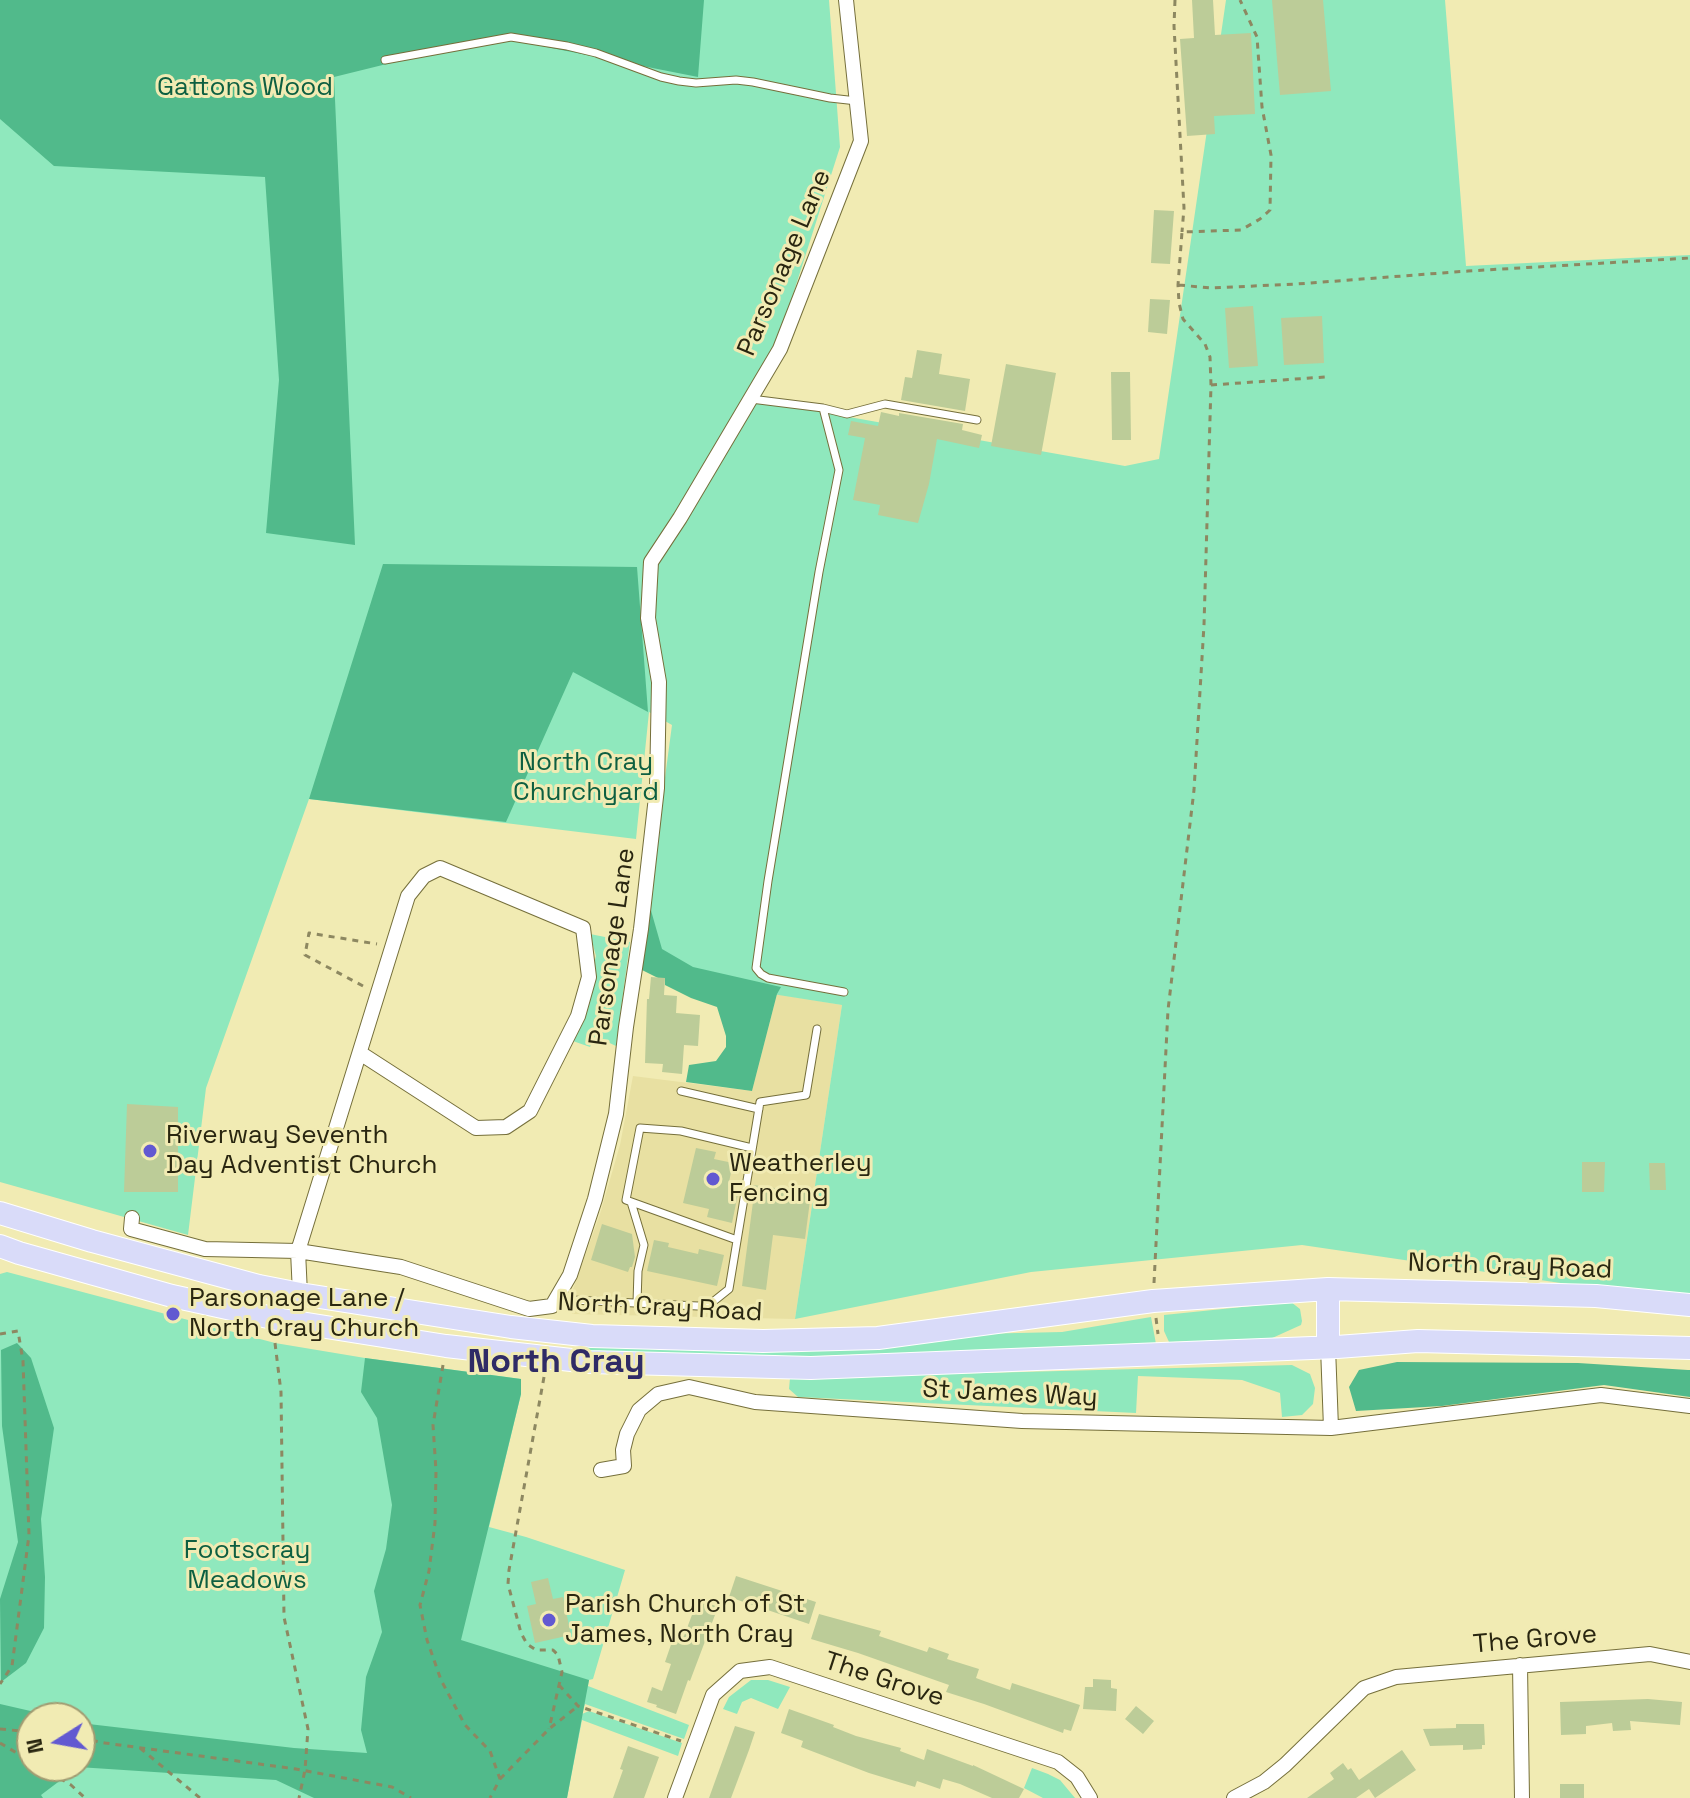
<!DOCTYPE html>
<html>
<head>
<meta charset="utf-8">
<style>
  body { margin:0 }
  #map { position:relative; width:1690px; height:1798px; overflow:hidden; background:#f1ebb3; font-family:"Space Grotesk",sans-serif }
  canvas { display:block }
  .north { position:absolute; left:16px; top:1702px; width:80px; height:80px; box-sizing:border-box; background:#f1ebb3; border:2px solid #a19c72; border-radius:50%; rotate:259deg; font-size:22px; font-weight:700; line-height:32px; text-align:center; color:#292610 }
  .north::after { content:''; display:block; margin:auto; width:28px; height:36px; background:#6259d1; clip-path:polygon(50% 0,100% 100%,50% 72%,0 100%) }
</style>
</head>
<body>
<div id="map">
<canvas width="1690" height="1798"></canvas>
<div class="north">N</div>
</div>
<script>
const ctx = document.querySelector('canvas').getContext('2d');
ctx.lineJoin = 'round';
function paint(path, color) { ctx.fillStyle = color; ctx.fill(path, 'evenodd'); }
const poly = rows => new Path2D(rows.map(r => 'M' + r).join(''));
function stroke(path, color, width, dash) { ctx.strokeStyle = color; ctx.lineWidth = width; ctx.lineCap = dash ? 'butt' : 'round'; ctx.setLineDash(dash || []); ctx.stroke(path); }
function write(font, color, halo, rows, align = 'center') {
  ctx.font = font + ' "Space Grotesk",sans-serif'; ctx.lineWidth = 6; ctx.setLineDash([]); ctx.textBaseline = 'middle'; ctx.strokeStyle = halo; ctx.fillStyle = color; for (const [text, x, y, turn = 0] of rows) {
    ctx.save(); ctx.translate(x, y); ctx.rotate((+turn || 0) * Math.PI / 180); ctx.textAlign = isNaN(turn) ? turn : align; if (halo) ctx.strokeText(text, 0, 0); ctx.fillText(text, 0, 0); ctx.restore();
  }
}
paint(poly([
  [777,994,842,1005,795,1319,572,1314,572,1292,600,1214,620,1145,633,1076,752,1091]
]), '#e8e0a2');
paint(poly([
  [0,0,829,0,840,147,759,401,1125,466,1159,459,1226,0,1445,0,1466,266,1690,255,1690,1302,1302,1245,1031,1272,795,1319,842,1005,747,990,640,965,672,725,649,712,636,839,309,799,206,1088,188,1235,0,1182],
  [590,934,630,942,616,1046,595,1036,590,1047,570,1040,587,993,596,956],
  [7,1272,275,1343,365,1358,521,1379,521,1394,489,1527,526,1537,625,1570,593,1679,589,1680,588,1686,689,1725,684,1739,585,1704,582,1714,589,1711,682,1743,678,1756,582,1720,567,1798,0,1798,0,1274],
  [32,1718,80,1718,80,1766,32,1766],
  [1291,1302,1300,1309,1302,1321,1301,1325,1270,1339,1169,1342,1164,1331,1164,1315],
  [1151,1317,1156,1344,765,1358,578,1351,579,1343,1062,1332],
  [1292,1365,1310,1374,1315,1388,1313,1404,1302,1415,1282,1417,1280,1393,1242,1380,1138,1376,1136,1413,798,1397,789,1389,790,1378],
  [751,1680,768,1680,790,1687,778,1709,751,1698,742,1702,737,1714,723,1709,729,1697],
  [1032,1768,1048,1774,1060,1780,1075,1798,1043,1798,1024,1788]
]), '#8fe8bd');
paint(poly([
  [0,0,704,0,698,77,496,37,334,77,355,545,266,533,279,380,265,177,54,166,0,119],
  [383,564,637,567,648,712,573,672,506,822,309,799],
  [648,900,662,949,693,967,781,987,777,994,752,1091,686,1082,689,1065,716,1061,726,1047,726,1036,717,1007,691,998,665,985,665,978,658,978,638,968],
  [17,1343,31,1358,54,1428,41,1519,45,1577,44,1628,26,1663,1,1682,0,1599,18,1542,2,1426,1,1350],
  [365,1358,521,1379,521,1394,461,1640,589,1680,567,1798,314,1798,276,1780,78,1767,41,1795,43,1798,0,1798,0,1704,61,1718,32,1718,32,1766,80,1766,80,1723,294,1748,367,1753,361,1730,366,1677,382,1632,374,1591,386,1549,392,1505,377,1418,361,1392],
  [1397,1362,1578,1363,1688,1370,1690,1370,1690,1397,1604,1385,1442,1406,1356,1411,1349,1387,1359,1370]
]), '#51ba8b');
paint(poly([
  [1192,0,1213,0,1215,35,1251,33,1255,114,1214,116,1215,134,1187,136,1180,39,1194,38],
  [1272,0,1323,0,1331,91,1280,95],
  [1154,210,1174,211,1170,264,1151,263],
  [1150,299,1170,300,1167,334,1148,332],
  [1253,306,1258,366,1229,368,1225,308],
  [1322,316,1324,363,1284,365,1281,318],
  [917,350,942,354,939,374,970,379,965,411,901,400,905,377,912,378],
  [1006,364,1056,373,1041,455,991,446],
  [1111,372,1130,372,1131,440,1112,440],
  [881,412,899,416,899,413,963,424,962,430,982,435,979,448,937,439,929,484,918,523,878,515,880,505,853,500,865,438,848,435,851,421,878,426],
  [651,977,665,978,664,995,677,996,676,1013,700,1015,698,1046,684,1045,682,1074,662,1072,663,1064,645,1063,647,999,649,999],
  [127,1104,178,1107,178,1192,124,1192],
  [696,1148,716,1152,714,1159,733,1163,729,1182,740,1184,732,1223,707,1217,709,1209,683,1203],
  [1582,1162,1605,1162,1604,1192,1582,1192],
  [1649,1163,1665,1163,1666,1190,1650,1190],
  [753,1185,811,1193,805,1239,773,1235,766,1290,742,1286,753,1202,750,1201],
  [602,1224,632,1234,635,1257,632,1267,630,1267,628,1272,591,1260],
  [654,1240,669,1243,668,1247,698,1254,699,1249,724,1255,717,1286,647,1271],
  [736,1576,816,1602,809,1624,729,1597],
  [548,1578,553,1599,563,1597,571,1635,535,1643,527,1606,536,1604,531,1582],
  [698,1599,718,1607,690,1681,688,1680,676,1714,656,1707,657,1705,647,1702,652,1687,662,1691,671,1664,665,1662,675,1633,684,1636],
  [819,1614,881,1631,879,1636,927,1652,929,1647,949,1654,947,1659,979,1669,976,1678,984,1681,1010,1690,1012,1683,1080,1705,1071,1731,1064,1729,1063,1733,984,1704,946,1692,949,1685,858,1653,811,1639],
  [1093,1679,1111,1680,1111,1688,1117,1689,1116,1711,1083,1709,1085,1687,1093,1687],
  [1648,1699,1682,1702,1680,1725,1630,1721,1631,1730,1613,1731,1612,1723,1586,1726,1586,1734,1561,1735,1560,1702],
  [1136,1706,1154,1721,1143,1734,1125,1719],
  [789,1709,834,1725,833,1727,856,1736,901,1748,900,1751,924,1760,927,1749,973,1766,973,1765,1024,1789,1019,1798,992,1798,960,1784,943,1779,940,1789,917,1781,915,1787,869,1773,801,1747,803,1741,781,1733],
  [1456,1724,1484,1724,1485,1745,1482,1745,1482,1749,1463,1750,1463,1745,1430,1746,1423,1729,1456,1728],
  [735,1726,755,1732,749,1750,731,1798,709,1798],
  [628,1746,659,1757,644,1798,613,1798,623,1770,620,1769],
  [1402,1750,1416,1770,1375,1798,1369,1789,1356,1798,1307,1798,1334,1779,1330,1773,1343,1763,1348,1770,1351,1768,1359,1780],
  [1560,1784,1584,1784,1584,1798,1560,1798]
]), '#bccc98');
const service = poly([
  [385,60,511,37,567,46,596,53,661,77,679,81,696,83,736,80,753,82,830,98,857,101],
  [751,399,823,408,839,470,819,572,768,881,756,968,761,974,768,978,844,992],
  [823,408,847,414,885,404,977,420],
  [681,1091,759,1109],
  [631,1202,644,1245,638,1271,637,1303],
  [737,1240,626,1200,640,1128,681,1131,752,1148],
  [555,1301,572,1300,698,1306,714,1301,729,1289,760,1102,806,1095,817,1029]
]);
const minor = poly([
  [132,1218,131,1229,205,1249,298,1251,401,1267,529,1309,552,1306,570,1275,595,1199,616,1114,626,1027,641,929,657,788,659,682,648,618,651,562,680,518,780,349,861,141,846,0],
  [300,1294,298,1251,408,896,424,876,440,868,583,928,589,977,578,1016,530,1111,506,1127,476,1128,360,1053],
  [1328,1347,1331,1428],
  [601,1470,624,1466,623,1450,627,1434,639,1410,658,1394,689,1387,755,1402,1022,1421,1331,1428,1601,1395,1690,1406],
  [1520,1665,1522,1798],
  [675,1798,713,1695,740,1671,770,1667,1058,1762,1077,1777,1090,1798],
  [1234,1798,1264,1782,1285,1765,1364,1688,1396,1677,1650,1654,1690,1662]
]);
const primary = poly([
  [0,1213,92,1241,259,1286,300,1294,511,1327,592,1336,763,1341,878,1338,1153,1301,1328,1289,1596,1296,1690,1305],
  [0,1246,19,1253,172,1296,282,1320,446,1346,589,1362,811,1368,1337,1347,1418,1341,1690,1348],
  [1328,1289,1328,1347]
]);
stroke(service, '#756f3b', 9);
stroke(minor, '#756f3b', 16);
stroke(primary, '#fff', 24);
stroke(poly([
  [1175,0,1174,26,1184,208,1182,232],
  [1179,285,1211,288,1297,284,1468,271,1690,258],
  [1211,385,1325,377],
  [363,986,305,955,309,933,377,944],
  [594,1020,610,1025],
  [1154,1283,1168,1010,1194,790,1204,625,1211,385,1210,357,1205,344,1183,319,1179,303,1178,285,1182,232,1241,230,1260,219,1270,210,1271,155,1262,107,1257,37,1240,0],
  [1156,1318,1158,1334],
  [0,1334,18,1331,23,1361,29,1535,12,1666,0,1684],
  [275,1343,281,1392,284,1617,308,1729,305,1770,299,1798],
  [443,1365,433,1425,436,1471,435,1523,429,1571,420,1605,427,1640,441,1680,465,1725,490,1751,500,1779,490,1798],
  [544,1377,509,1570,508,1584,521,1633,527,1644,536,1650,553,1650,558,1655,562,1672,549,1729],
  [559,1685,578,1706,681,1741],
  [0,1729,32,1732],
  [80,1738,105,1743,296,1769,392,1787,411,1798],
  [0,1743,32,1762],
  [140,1748,200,1798],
  [39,1766,71,1785,85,1798],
  [500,1779,549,1729,578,1706]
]), '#8d8861', 3, [6, 6]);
stroke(service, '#fff', 7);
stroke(minor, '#fff', 14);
stroke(primary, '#d9dbf9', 22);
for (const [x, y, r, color] of [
  [150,1151,8,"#6259d1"],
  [713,1179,8,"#6259d1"],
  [173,1314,8,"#6259d1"],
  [549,1620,8,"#6259d1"]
]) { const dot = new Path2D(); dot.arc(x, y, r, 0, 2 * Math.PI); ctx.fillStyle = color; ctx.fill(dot); stroke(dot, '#f1ebb3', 3); }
write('26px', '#0d5f41', '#f1ebb3', [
  ["Gattons Wood",245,88],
  ["North Cray",586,763],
  ["Churchyard",586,793],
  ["Footscray",247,1551],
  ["Meadows",247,1581]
]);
write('26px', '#292610', '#f1ebb3', [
  ["Parsonage Lane",785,263,-67],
  ["Parsonage Lane",613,947,-82],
  ["North Cray Road",1510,1267,2],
  ["North Cray Road",660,1308,3],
  ["St James Way",1010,1394,3],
  ["The Grove",1535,1640,-5],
  ["The Grove",884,1680,18]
]);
write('26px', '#292610', '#f1ebb3', [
  ["Riverway Seventh",166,1136],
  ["Day Adventist Church",166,1166],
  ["Weatherley",729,1164],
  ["Fencing",729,1194],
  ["Parsonage Lane /",189,1299],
  ["North Cray Church",189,1329],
  ["Parish Church of St",565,1605],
  ["James, North Cray",565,1635]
], 'left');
write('bold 34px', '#2f2b66', '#f1ebb3', [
  ["North Cray",556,1363]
]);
</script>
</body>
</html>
